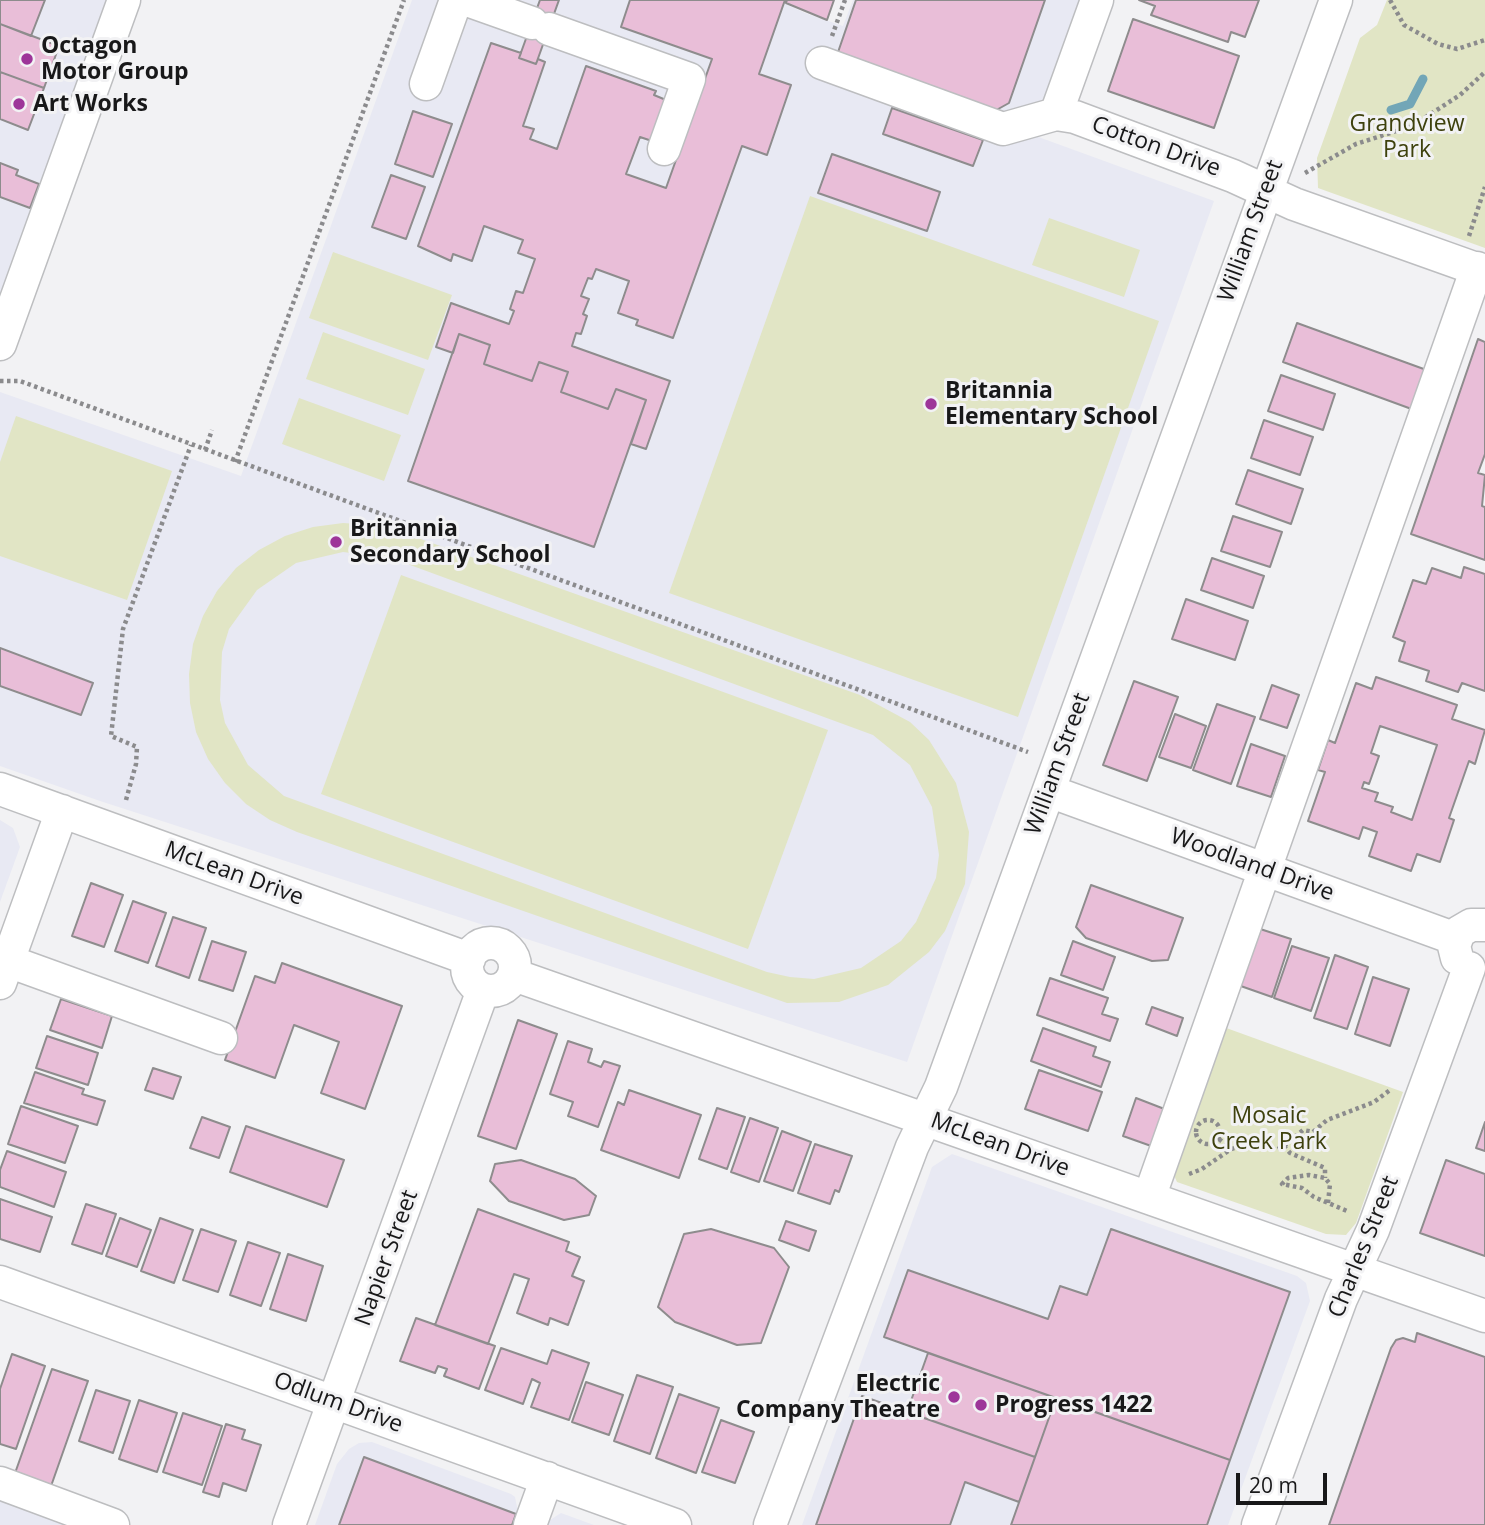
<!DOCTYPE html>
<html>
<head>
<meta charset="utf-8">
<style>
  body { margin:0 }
  #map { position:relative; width:1485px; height:1525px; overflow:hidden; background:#f2f2f4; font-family:"Open Sans",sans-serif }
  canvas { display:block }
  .scale { position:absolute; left:1236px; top:1473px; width:91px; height:32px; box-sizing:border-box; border:4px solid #181819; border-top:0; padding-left:9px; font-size:21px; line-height:24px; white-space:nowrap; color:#181819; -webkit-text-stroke:5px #f2f2f4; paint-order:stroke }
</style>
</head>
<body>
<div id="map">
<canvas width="1485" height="1525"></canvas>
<div class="scale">20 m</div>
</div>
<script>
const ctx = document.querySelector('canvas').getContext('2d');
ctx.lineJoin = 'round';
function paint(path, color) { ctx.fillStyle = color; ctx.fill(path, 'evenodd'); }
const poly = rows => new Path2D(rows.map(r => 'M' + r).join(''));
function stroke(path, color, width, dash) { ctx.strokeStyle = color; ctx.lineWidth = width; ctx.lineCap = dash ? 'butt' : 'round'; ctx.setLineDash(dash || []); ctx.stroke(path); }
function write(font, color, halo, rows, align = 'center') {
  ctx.font = font + ' "Open Sans",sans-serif'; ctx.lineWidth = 6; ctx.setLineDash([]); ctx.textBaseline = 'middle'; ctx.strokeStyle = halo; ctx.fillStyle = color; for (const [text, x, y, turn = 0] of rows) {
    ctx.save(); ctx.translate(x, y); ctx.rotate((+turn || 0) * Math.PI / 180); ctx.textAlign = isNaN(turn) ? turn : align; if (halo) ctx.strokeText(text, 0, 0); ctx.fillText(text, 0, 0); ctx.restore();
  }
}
paint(poly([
  [0,0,124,0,0,344],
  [412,0,787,0,786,4,805,13,843,26,853,0,1081,0,1033,135,1214,201,907,1062,100,801,0,766,0,392,241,476],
  [0,820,13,828,20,847,0,902],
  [952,1154,1297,1276,1306,1283,1310,1301,1228,1525,802,1525,932,1167],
  [372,1442,511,1494,515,1497,518,1512,547,1522,561,1513,594,1525,315,1525,337,1464,349,1449,359,1443],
  [0,1501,65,1525,0,1525]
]), '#e8e9f3');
paint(poly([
  [1387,0,1485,0,1485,248,1318,188,1317,158,1360,38,1377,25],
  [810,196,1159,321,1018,717,669,593],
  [1049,218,1140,250,1124,297,1032,265],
  [333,252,452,295,428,360,309,318],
  [323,332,425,369,408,415,306,379],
  [299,398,401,435,384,481,282,444],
  [16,416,172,471,127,600,0,556,0,462],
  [343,523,372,525,401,532,860,695,910,722,929,740,956,783,969,832,965,884,945,931,929,952,888,985,839,1002,787,1003,297,832,270,820,246,804,225,783,208,759,196,732,190,703,189,674,193,644,203,616,217,591,236,568,259,550,285,536,313,527],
  [343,552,391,558,873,735,910,765,932,807,939,855,936,878,916,922,901,941,861,968,814,979,790,977,767,972,284,796,248,765,225,723,220,700,222,652,229,629,257,590,296,563],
  [401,575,828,730,748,949,321,794],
  [1218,1025,1403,1092,1356,1223,1346,1235,1326,1234,1177,1182,1173,1173]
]), '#e1e5c5');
stroke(poly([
  [1391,110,1410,104,1423,79]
]), '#72a6b7', 9);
const building = poly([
  [0,0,45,0,31,36,0,24,0,0],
  [540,0,559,0,536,64,519,58,540,0],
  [630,0,785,0,759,74,791,85,767,155,742,146,673,338,636,325,638,320,618,313,629,281,596,269,592,279,588,278,581,296,589,299,583,314,587,316,581,334,576,333,572,346,670,381,646,449,631,444,646,400,616,389,608,409,561,392,568,372,539,362,532,381,484,364,490,345,459,334,453,353,436,347,451,303,509,324,514,311,510,309,516,291,523,293,535,259,518,253,523,240,484,226,472,261,453,254,451,261,418,246,491,43,521,53,519,58,536,64,538,59,545,62,523,126,534,129,530,139,557,149,586,66,656,91,654,95,666,100,652,141,640,137,626,174,666,188,712,59,621,27,630,0],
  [787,0,834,0,827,20,786,3,787,0],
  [856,0,1045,0,1009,103,982,118,836,58,856,0],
  [1139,0,1259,0,1245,37,1231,32,1228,42,1151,15,1155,6,1139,0],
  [1133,19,1239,56,1214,128,1108,91,1133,19],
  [0,24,59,46,44,88,0,72,0,24],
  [0,72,44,88,28,130,0,119,0,72],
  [892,108,983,140,973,166,883,134,892,108],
  [413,111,452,124,433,177,395,164,413,111],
  [832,154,940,192,927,231,818,193,832,154],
  [0,163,18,170,16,175,39,184,30,208,0,197,0,163],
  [391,175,425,187,406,239,372,227,391,175],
  [1297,323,1432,372,1417,411,1283,362,1297,323],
  [459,334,490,345,484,364,532,381,539,362,568,372,561,392,608,409,616,389,646,400,594,547,408,481,459,334],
  [1478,339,1485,342,1485,454,1478,473,1485,475,1482,506,1485,507,1485,560,1411,534,1478,339],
  [1281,375,1335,394,1323,430,1268,411,1281,375],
  [1264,420,1313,437,1300,475,1251,458,1264,420],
  [1248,470,1303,489,1291,524,1236,504,1248,470],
  [1233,516,1282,532,1270,567,1221,551,1233,516],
  [1212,558,1264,576,1253,608,1201,590,1212,558],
  [1464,567,1485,574,1485,691,1462,683,1458,692,1426,681,1429,671,1399,661,1405,642,1393,637,1413,580,1426,584,1432,568,1461,578,1464,567],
  [1186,599,1248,621,1235,660,1172,639,1186,599],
  [0,648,93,683,81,715,0,686,0,648],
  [1376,677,1457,705,1452,719,1485,730,1475,764,1469,761,1449,818,1454,820,1440,862,1417,854,1411,871,1369,856,1377,832,1363,827,1359,839,1308,821,1325,772,1318,770,1328,740,1335,743,1356,683,1372,689,1376,677],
  [1380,726,1437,745,1412,820,1391,812,1393,807,1375,801,1378,793,1362,788,1364,782,1369,784,1379,756,1371,753,1380,726],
  [1134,681,1178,697,1147,781,1103,765,1134,681],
  [1272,685,1299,695,1287,728,1260,719,1272,685],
  [1217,704,1255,717,1231,784,1193,770,1217,704],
  [1175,714,1206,726,1191,768,1159,757,1175,714],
  [1251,744,1285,756,1271,797,1237,786,1251,744],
  [91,883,123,895,104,947,72,936,91,883],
  [1091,885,1183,918,1168,960,1152,961,1086,938,1076,927,1091,885],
  [133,901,166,913,148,963,115,951,133,901],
  [173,917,206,928,189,978,156,966,173,917],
  [1254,927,1291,939,1272,997,1235,984,1254,927],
  [212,941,246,952,233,991,199,980,212,941],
  [1073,941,1115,957,1103,990,1061,975,1073,941],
  [1292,946,1329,958,1311,1011,1274,998,1292,946],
  [1335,955,1368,967,1347,1029,1314,1018,1335,955],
  [282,963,402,1006,365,1109,321,1093,339,1042,294,1025,275,1078,225,1060,255,976,275,983,282,963],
  [1373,977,1409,989,1390,1046,1355,1034,1373,977],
  [1050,978,1108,998,1102,1014,1118,1019,1110,1041,1037,1015,1050,978],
  [61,999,112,1016,102,1048,50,1030,61,999],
  [1152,1007,1183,1018,1177,1036,1146,1024,1152,1007],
  [518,1020,557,1034,516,1149,478,1136,518,1020],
  [1043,1028,1096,1047,1093,1056,1110,1062,1101,1087,1031,1061,1043,1028],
  [47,1036,98,1053,88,1085,36,1068,47,1036],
  [568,1041,592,1049,588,1062,601,1067,604,1061,620,1066,598,1127,568,1116,573,1102,550,1094,568,1041],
  [153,1068,181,1077,173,1099,145,1090,153,1068],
  [1039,1070,1102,1092,1088,1131,1025,1109,1039,1070],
  [35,1072,84,1089,82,1094,105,1101,97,1125,24,1103,35,1072],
  [629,1090,701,1115,679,1178,601,1150,618,1102,624,1105,629,1090],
  [1136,1098,1167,1110,1154,1147,1123,1136,1136,1098],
  [21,1106,78,1126,65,1163,8,1144,21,1106],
  [717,1108,745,1117,727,1169,699,1159,717,1108],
  [202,1117,230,1127,219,1158,190,1148,202,1117],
  [750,1118,778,1128,759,1182,731,1172,750,1118],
  [1485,1122,1485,1151,1476,1148,1485,1122],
  [246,1126,344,1160,327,1207,230,1172,246,1126],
  [782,1131,811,1142,793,1191,764,1181,782,1131],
  [815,1144,852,1156,839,1192,835,1190,830,1204,798,1193,815,1144],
  [7,1151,66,1172,54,1207,0,1187,0,1170,7,1151],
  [521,1160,575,1179,596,1196,589,1215,564,1220,509,1201,490,1181,495,1164,521,1160],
  [1446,1160,1485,1174,1485,1256,1420,1233,1446,1160],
  [0,1199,52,1217,40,1252,0,1239,0,1199],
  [86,1204,116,1214,102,1254,72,1244,86,1204],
  [478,1209,569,1242,566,1251,580,1257,572,1276,584,1281,568,1325,550,1318,548,1325,517,1313,529,1279,514,1274,488,1344,435,1325,478,1209],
  [120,1218,151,1230,137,1267,106,1256,120,1218],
  [160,1218,193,1230,174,1283,141,1271,160,1218],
  [786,1221,816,1231,809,1251,779,1240,786,1221],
  [201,1229,236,1241,218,1292,183,1280,201,1229],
  [711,1229,774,1248,789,1267,761,1343,737,1345,675,1322,658,1307,684,1234,711,1229],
  [1111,1229,1290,1292,1230,1460,884,1337,908,1270,1048,1319,1060,1286,1087,1295,1111,1229],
  [248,1242,280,1253,261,1306,230,1295,248,1242],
  [288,1254,323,1266,306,1321,270,1309,288,1254],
  [416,1318,495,1346,479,1389,444,1376,447,1369,438,1366,435,1373,400,1361,416,1318],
  [1417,1333,1485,1357,1485,1525,1329,1525,1391,1348,1396,1340,1403,1338,1415,1342,1417,1333],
  [501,1348,547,1364,552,1350,589,1363,569,1420,531,1407,540,1383,532,1379,523,1404,485,1390,501,1348],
  [928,1353,1056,1398,1035,1457,907,1412,928,1353],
  [12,1354,45,1366,16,1449,0,1444,0,1389,12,1354],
  [52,1369,88,1381,50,1489,14,1476,52,1369],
  [637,1375,673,1387,650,1454,614,1441,637,1375],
  [586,1382,623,1395,609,1435,572,1422,586,1382],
  [96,1390,130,1401,113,1453,79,1441,96,1390],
  [679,1394,719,1408,696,1473,656,1458,679,1394],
  [862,1396,1035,1457,1019,1502,965,1482,950,1525,816,1525,862,1396],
  [1056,1398,1230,1460,1207,1525,1011,1525,1056,1398],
  [139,1400,177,1413,157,1472,119,1459,139,1400],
  [183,1413,222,1426,202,1485,163,1472,183,1413],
  [721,1420,754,1432,735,1483,702,1472,721,1420],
  [226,1424,245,1430,242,1439,261,1445,246,1491,223,1483,219,1497,203,1492,226,1424],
  [364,1457,516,1514,512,1525,339,1525,364,1457]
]);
paint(building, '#e9bed8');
stroke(building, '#8e8c8d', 2);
const minor = poly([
  [467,0,532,23],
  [549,29,689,79,664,149],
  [822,63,1003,129,1056,114,1075,117,1233,176,1294,204,1485,272],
  [426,84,456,0],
  [1056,114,1097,0],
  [0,344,124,0],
  [0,789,469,959],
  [1049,791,1456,939],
  '467 967a24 24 0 1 1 48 0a24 24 0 1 1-48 0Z',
  [1457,958,1454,946,1459,932,1471,925,1485,925],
  [8,961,221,1038],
  [514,975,1485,1316],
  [0,983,62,811],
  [1149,1198,1477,268],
  [0,1282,675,1525],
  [0,1483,113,1525],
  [289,1525,483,990],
  [530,1525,547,1478],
  [770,1525,912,1147,941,1087,1336,0],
  [1258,1525,1341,1299,1373,1230,1469,968]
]);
stroke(minor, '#bdbec0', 35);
stroke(poly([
  [1390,0,1404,25,1438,44,1457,49,1485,40],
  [832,36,845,0],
  [1305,173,1356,144,1412,126,1460,95,1485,72],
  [1469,236,1485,187],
  [0,381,20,381,1028,752],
  [205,450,212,430],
  [235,462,404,0],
  [126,800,136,764,137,747,111,736,123,629,191,445],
  '1196 1132a12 12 0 1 1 24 0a12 12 0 1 1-24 0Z',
  [1219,1139,1231,1149],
  [1284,1146,1290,1153,1325,1168,1325,1178],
  [1189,1174,1202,1169,1231,1149,1253,1143,1276,1150,1284,1146,1303,1130,1313,1132,1327,1120,1374,1102,1390,1090],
  [1328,1203,1330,1184,1325,1178,1309,1175,1288,1178,1282,1184,1302,1188,1314,1197,1347,1211]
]), '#8b8b8d', 4.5, [3.5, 3.5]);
stroke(minor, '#fff', 32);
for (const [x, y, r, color] of [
  [27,59,7,"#9d3599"],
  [19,104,7,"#9d3599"],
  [931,404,7,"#9d3599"],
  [336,542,7,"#9d3599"],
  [954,1397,7,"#9d3599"],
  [981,1405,7,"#9d3599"]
]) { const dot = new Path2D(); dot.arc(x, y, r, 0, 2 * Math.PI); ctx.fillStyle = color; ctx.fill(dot); stroke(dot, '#f2f2f4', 2.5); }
write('bold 23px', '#181819', '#f2f2f4', [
  ["Octagon",41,46],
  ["Motor Group",41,72],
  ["Art Works",33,104],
  ["Britannia",945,391],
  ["Elementary School",945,417],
  ["Britannia",350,529],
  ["Secondary School",350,555],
  ["Electric",940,1384,"right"],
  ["Company Theatre",940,1410,"right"],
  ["Progress 1422",995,1405]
], 'left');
write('23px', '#3e410d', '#f2f2f4', [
  ["Grandview",1407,124],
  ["Park",1407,150],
  ["Mosaic",1269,1116],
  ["Creek Park",1269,1142]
]);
write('23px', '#181819', '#f2f2f4', [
  ["Cotton Drive",1156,147,20],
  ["William Street",1251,231,-70],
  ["William Street",1058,764,-70],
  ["Woodland Drive",1252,865,20],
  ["McLean Drive",234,874,20],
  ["McLean Drive",1000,1145,20],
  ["Charles Street",1364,1247,-68],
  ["Napier Street",387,1258,-70],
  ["Odlum Drive",338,1403,20]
]);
</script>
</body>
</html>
